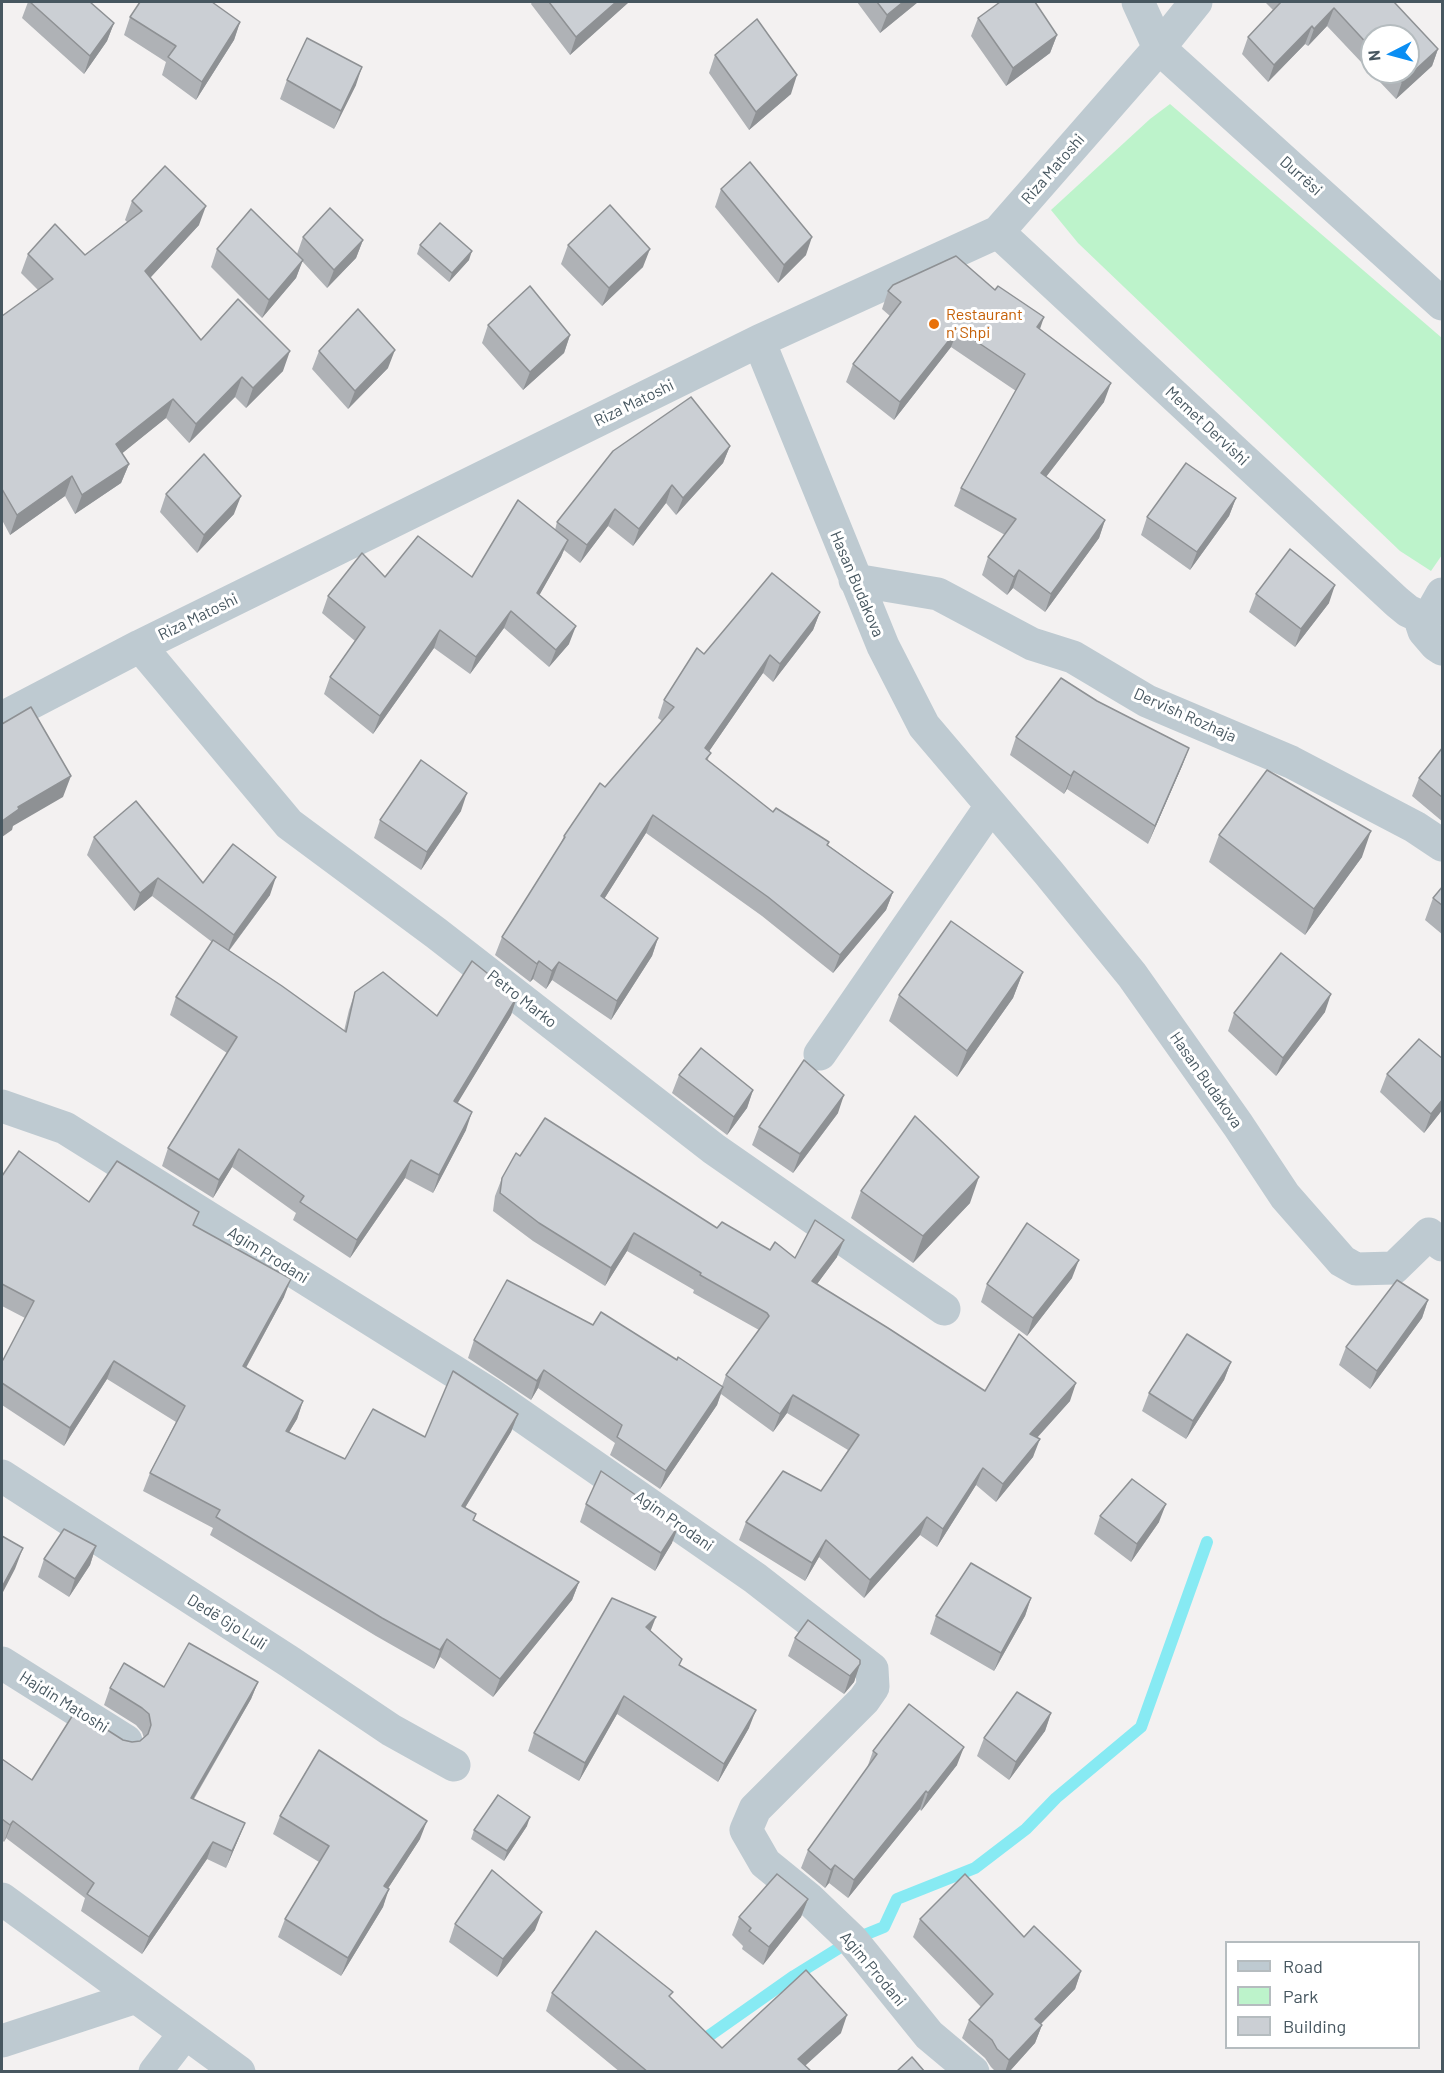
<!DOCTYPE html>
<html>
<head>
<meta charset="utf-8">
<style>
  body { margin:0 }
  #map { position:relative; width:1444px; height:2073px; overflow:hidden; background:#f3f1f1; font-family:Barlow,sans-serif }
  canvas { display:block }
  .frame { position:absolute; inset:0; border:3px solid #475760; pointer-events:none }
  .legend { position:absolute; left:1225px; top:1941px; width:195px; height:108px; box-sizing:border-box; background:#fff; border:2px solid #b5bcbf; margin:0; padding:8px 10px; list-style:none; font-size:18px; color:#475760 }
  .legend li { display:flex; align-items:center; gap:12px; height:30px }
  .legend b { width:30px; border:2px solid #b5bcbf }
  .north { position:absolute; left:1360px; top:24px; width:60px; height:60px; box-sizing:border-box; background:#fff; border:2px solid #b5bcbf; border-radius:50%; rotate:264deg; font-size:16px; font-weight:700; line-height:24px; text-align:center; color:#475760 }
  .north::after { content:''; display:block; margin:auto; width:21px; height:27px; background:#0b8ef3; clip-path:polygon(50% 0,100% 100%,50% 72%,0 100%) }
</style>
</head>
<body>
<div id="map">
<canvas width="1444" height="2073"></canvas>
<div class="frame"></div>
<ul class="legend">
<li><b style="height:8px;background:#becad1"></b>Road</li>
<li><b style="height:16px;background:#bdf3cb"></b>Park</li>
<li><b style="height:16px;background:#cbcfd4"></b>Building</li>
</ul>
<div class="north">N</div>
</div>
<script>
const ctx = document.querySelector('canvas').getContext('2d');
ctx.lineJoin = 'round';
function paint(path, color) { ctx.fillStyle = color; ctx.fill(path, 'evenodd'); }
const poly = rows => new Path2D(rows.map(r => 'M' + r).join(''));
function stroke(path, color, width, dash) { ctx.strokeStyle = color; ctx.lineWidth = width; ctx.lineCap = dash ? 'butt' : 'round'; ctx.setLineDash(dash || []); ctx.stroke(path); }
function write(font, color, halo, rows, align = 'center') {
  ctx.font = font + ' Barlow,sans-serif'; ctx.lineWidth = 6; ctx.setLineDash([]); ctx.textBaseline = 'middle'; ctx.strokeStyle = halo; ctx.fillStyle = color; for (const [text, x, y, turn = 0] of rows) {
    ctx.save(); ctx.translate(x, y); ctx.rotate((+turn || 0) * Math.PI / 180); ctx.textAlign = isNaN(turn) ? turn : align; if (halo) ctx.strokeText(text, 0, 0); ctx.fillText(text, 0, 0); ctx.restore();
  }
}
paint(poly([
  [1170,104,1442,338,1442,555,1431,571,1400,551,1078,243,1051,210,1150,119]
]), '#bdf3cb');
stroke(poly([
  [696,2045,794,1976,852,1940,884,1927,897,1899,975,1868,1026,1829,1056,1798,1141,1727,1207,1542]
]), '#87eaf3', 12);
stroke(poly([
  [1138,2,1159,48,1442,304],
  [998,232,1397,602,1408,611,1419,616,1424,631,1436,645,1442,649],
  [759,341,883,646,924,726,1048,872,1132,975,1238,1125,1285,1196,1342,1261,1356,1269,1394,1268,1429,1234,1442,1245],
  [855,580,938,594,1032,644,1073,657,1147,701,1291,762,1415,827,1442,845],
  [1419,616,1428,614,1433,610,1442,594],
  [140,646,289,824,436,933,714,1149,944,1309],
  [2,718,140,646,759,341,998,232,1159,48,1196,2],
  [820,1054,991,806],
  [2,1106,65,1128,490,1394,755,1578,872,1669,873,1687,864,1700,755,1809,746,1830,765,1863,808,1898,852,1940,929,2035,973,2072],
  [2,1476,290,1662,391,1730,454,1765],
  [2,1663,126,1741],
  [2,1899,239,2072],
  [2,2041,136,1997],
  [155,2072,185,2033]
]), '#becad1', 33);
paint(poly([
  [28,2,90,2,114,23,107,41,84,74,22,18],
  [532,2,629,2,570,55,531,4],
  [857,2,918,2,880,33],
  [1265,2,1394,2,1438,49,1432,66,1396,99,1327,26,1308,46,1305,44,1268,82,1242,54,1248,37,1273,10],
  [1372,36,1408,72,1372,72],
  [130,17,240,22,234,40,196,100,162,75,166,62,124,35],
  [978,18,1057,35,1050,53,1006,86,971,36],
  [715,55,791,94,749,130,709,73],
  [287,80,356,85,334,129,280,99],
  [721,189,806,255,778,283,715,207],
  [132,201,199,225,150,278,201,340,283,371,246,408,235,397,189,443,166,418,122,453,129,464,121,483,75,514,65,496,10,535,2,520,2,316,38,290,21,273,28,254,85,255,127,222,125,220],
  [303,237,363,240,356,258,327,288,302,261,296,278,262,318,211,267,217,249,297,254],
  [420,245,469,260,449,282,417,254],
  [568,245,643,267,602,306,561,264],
  [888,291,1040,329,1104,402,1046,477,1105,520,1099,538,1045,612,1013,588,1007,595,982,575,988,557,1005,535,954,506,961,488,1016,391,951,347,894,420,846,382,853,364,890,316,882,309],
  [488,325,570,335,564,353,523,390,482,343],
  [319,351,388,368,348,409,312,369],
  [730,446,723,463,676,515,666,503,633,546,608,526,580,563,564,550,561,557,539,595,569,644,549,667,504,628,470,674,434,648,373,734,324,694,330,677,355,641,322,613,328,596,472,577,555,530,557,522],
  [166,494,234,514,197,553,160,512],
  [1236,498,1229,516,1190,570,1141,535,1147,517],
  [1256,594,1329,603,1295,647,1249,612],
  [820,612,813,630,773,682,763,673,709,751,708,761,773,812,828,845,893,892,886,910,833,973,762,916,646,833,604,899,658,938,652,956,611,1020,552,980,546,989,533,979,530,982,495,955,502,937,561,843,564,836,662,721,658,718,664,700,704,654],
  [1097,701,1189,748,1182,766,1148,844,1067,789,1064,794,1010,755,1016,737],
  [1443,747,1443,822,1412,796,1419,778],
  [461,811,421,870,374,838,380,820],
  [1219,835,1362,857,1305,935,1209,862],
  [94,837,203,883,270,895,229,951,344,1031,349,1010,355,992,437,1016,517,997,511,1015,457,1103,466,1130,433,1193,405,1178,350,1258,293,1220,296,1213,232,1167,213,1198,162,1166,168,1148,227,1053,170,1015,176,997,212,942,152,896,134,911,87,855],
  [1443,886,1443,935,1425,920,1433,898],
  [1023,972,1013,998,957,1077,889,1021,899,995],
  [1325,1012,1276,1076,1228,1031,1234,1013],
  [1443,1059,1443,1109,1424,1133,1380,1092,1387,1074],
  [679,1075,753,1090,747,1108,727,1135,672,1093],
  [838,1113,793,1173,752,1145,759,1127],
  [520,1156,717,1228,770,1250,795,1258,837,1257,817,1284,985,1391,1070,1401,1037,1438,1033,1457,996,1502,976,1485,937,1547,920,1535,864,1598,819,1557,805,1581,739,1540,746,1522,821,1491,848,1450,787,1413,773,1432,721,1394,717,1405,660,1489,610,1455,615,1443,538,1388,531,1400,468,1358,474,1340,593,1325,677,1360,722,1386,726,1375,759,1330,693,1293,694,1290,627,1251,605,1286,533,1241,493,1211,495,1196,502,1178],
  [2,1176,89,1202,194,1226,284,1297,246,1368,303,1401,297,1419,289,1432,345,1459,425,1437,518,1414,511,1432,465,1508,476,1514,474,1520,579,1582,572,1600,493,1697,440,1657,434,1669,376,1636,210,1535,213,1528,143,1491,150,1473,176,1422,107,1379,64,1446,2,1405,2,1359,3,1360,25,1318,2,1306],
  [861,1191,970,1203,913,1263,851,1218],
  [1072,1278,1027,1336,981,1302,987,1284],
  [1428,1300,1422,1318,1370,1389,1339,1365,1346,1347],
  [1231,1362,1224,1380,1186,1439,1142,1411,1149,1393],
  [586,1504,672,1543,655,1571,580,1522],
  [1100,1516,1159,1522,1131,1562,1094,1534],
  [96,1546,90,1565,69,1597,38,1577,44,1559],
  [1031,1598,1025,1616,994,1671,930,1634,936,1616],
  [651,1631,680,1665,749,1728,718,1782,617,1714,579,1781,528,1751,534,1733],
  [795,1638,860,1664,854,1682,844,1694,788,1656],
  [258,1682,251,1699,194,1799,245,1823,238,1840,226,1868,207,1859,142,1954,81,1911,85,1898,6,1838,4,1842,2,1840,2,1759,32,1780,123,1740,132,1742,140,1741,144,1738,142,1732,136,1725,104,1705,110,1688,164,1687],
  [1051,1713,1045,1731,1009,1780,977,1756,984,1738],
  [873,1751,957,1765,921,1811,920,1809,848,1898,829,1883,825,1888,801,1868,808,1850,867,1768],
  [280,1816,420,1839,388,1888,383,1907,341,1976,278,1937,285,1919,319,1862,273,1834],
  [527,1826,504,1861,471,1839,474,1830],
  [808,1899,801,1917,763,1965,742,1949,743,1946,732,1935,739,1917],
  [920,1919,1024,1937,1081,1971,1075,1989,1041,2024,1042,2025,1035,2043,1009,2072,996,2072,991,2067,985,2058,962,2038,969,2020,981,2007,913,1937],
  [455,1924,535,1930,497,1977,449,1942],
  [552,1993,671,1998,722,2048,841,2033,805,2066,812,2072,620,2072,546,2011]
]), '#afb2b6');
paint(poly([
  [616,2,629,2,570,55,576,37],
  [903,2,918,2,880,33,887,15],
  [1334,8,1327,26,1308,46,1314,29],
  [240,22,234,40,196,100,202,82],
  [114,23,107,41,84,74,90,56],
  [1312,26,1305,44,1268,82,1274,65],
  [1057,35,1050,53,1006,86,1013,68],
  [1438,49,1432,66,1396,99,1402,82],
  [362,67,356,85,334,129,341,111],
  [797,75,791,94,749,130,756,112],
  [206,206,199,225,138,291,145,271],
  [812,237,806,255,778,283,784,265],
  [363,240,356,258,327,288,334,270],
  [650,249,643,267,602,306,609,288],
  [472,251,469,260,449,282,452,273],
  [303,260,296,278,262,318,269,300],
  [1044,317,1038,335,1037,327],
  [958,329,951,347,894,420,900,402],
  [570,335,564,353,523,390,530,372],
  [395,350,388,368,348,409,355,391],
  [290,351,283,371,246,408,253,388],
  [242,377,235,397,189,443,196,424],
  [1111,383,1104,402,1035,491,1041,473],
  [173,399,166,418,109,464,116,444],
  [730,446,723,463,676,515,683,498],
  [129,464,121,483,75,514,82,495],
  [72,476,65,496,10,535,17,515],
  [672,485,666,503,633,546,639,529],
  [241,496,234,514,197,553,204,535],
  [1236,498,1229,516,1190,570,1197,552],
  [615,509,608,526,580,563,587,545],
  [1105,520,1099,538,1045,612,1051,594],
  [568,540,561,557,531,610,537,593],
  [1019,570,1013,588,1007,595,1014,577],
  [1335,585,1329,603,1295,647,1301,629],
  [511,611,504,628,470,674,476,657],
  [820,612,813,630,773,682,780,664],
  [576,626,569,644,549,667,556,650],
  [440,630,434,648,373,734,380,716],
  [770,655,763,673,699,766,705,748],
  [1189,748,1182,766,1148,844,1155,826],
  [1074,771,1067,789,1064,794,1071,776],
  [71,776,63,797,13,826,12,830,2,837,2,821,18,807],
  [467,793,461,811,421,870,427,852],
  [653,815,646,833,594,915,601,896],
  [1371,831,1362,857,1305,935,1314,909],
  [276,877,270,895,227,953,234,935],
  [158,878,152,896,134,911,140,893],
  [893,892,886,910,833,973,840,955],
  [658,938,652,956,611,1020,617,1001],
  [539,961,533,979,530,982,537,964],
  [559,962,552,980,546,989,552,971],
  [1023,972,1013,998,957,1077,967,1051],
  [1331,994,1325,1012,1276,1076,1283,1058],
  [517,997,511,1015,448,1119,454,1101],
  [753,1090,747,1108,727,1135,734,1117],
  [844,1095,838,1113,793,1173,800,1154],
  [1443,1099,1443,1109,1424,1133,1431,1114],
  [472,1112,466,1130,433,1193,439,1175],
  [239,1149,232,1167,213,1198,219,1180],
  [411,1160,405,1178,350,1258,357,1240],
  [979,1177,970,1203,913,1263,923,1236],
  [634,1233,627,1251,605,1286,611,1268],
  [844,1240,837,1257,806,1299,812,1281],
  [1079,1260,1072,1278,1027,1336,1033,1318],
  [291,1279,284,1297,237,1384,243,1366],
  [1428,1300,1422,1318,1370,1389,1377,1371],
  [114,1361,107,1379,64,1446,70,1428],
  [1231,1362,1224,1380,1186,1439,1193,1421],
  [544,1370,538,1388,531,1400,537,1381],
  [1076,1383,1070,1401,1024,1452,1030,1434],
  [723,1387,717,1405,660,1489,666,1471],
  [793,1395,787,1413,773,1432,780,1414],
  [303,1401,297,1419,279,1449,286,1431],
  [518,1414,511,1432,455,1524,462,1506],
  [1040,1439,1033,1457,996,1502,1003,1484],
  [983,1468,976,1485,937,1547,943,1529],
  [1166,1504,1159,1522,1131,1562,1137,1544],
  [927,1517,920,1535,864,1598,870,1580],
  [679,1525,672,1543,655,1571,661,1553],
  [826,1540,819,1557,805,1581,812,1563],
  [96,1546,90,1565,69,1597,75,1579],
  [23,1548,15,1569,2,1594,2,1587],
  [579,1582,572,1600,493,1697,500,1679],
  [1031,1598,1025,1616,994,1671,1001,1653],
  [656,1617,649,1635,646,1627],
  [447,1639,440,1657,434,1669,440,1650],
  [860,1664,854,1682,844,1694,850,1676],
  [258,1682,251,1699,184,1815,191,1798],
  [624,1696,617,1714,579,1781,585,1763],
  [756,1710,749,1728,718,1782,724,1764],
  [1051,1713,1045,1731,1009,1780,1016,1762],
  [964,1747,957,1765,921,1811,928,1793],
  [926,1791,920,1809,848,1898,854,1880],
  [530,1817,527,1826,504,1861,507,1851],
  [13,1821,6,1838,4,1842,10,1825],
  [427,1821,420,1839,378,1904,384,1886],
  [245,1823,238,1840,226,1868,232,1851],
  [213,1842,207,1859,142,1954,149,1937],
  [835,1865,829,1883,825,1888,831,1870],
  [389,1889,383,1907,341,1976,348,1958],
  [808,1899,801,1917,763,1965,769,1947],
  [542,1912,535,1930,497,1977,503,1959],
  [1081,1971,1075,1989,1028,2037,1035,2019],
  [847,2015,841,2033,798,2072,798,2059],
  [1042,2025,1035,2043,1009,2072,1005,2072,1009,2060]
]), '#8e9194');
const building = poly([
  [30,2,90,2,114,23,90,56,30,2],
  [140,2,212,2,240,22,202,82,168,57,176,46,130,17,140,2],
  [549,2,616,2,576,37,549,2],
  [877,2,903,2,887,15,877,2],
  [1000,2,1035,2,1057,35,1013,68,978,18,1000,2],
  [1281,2,1394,2,1438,49,1402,82,1393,72,1408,72,1408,36,1372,36,1372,49,1334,8,1314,29,1312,26,1274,65,1248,37,1281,2],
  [757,19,797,75,756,112,715,55,757,19],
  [307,38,362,67,341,111,287,80,307,38],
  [750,162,812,237,784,265,721,189,750,162],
  [165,166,206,206,145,271,201,340,238,299,290,351,253,388,242,377,196,424,173,399,116,444,129,464,82,495,72,476,17,515,2,489,2,316,53,279,28,254,55,224,85,255,142,211,132,201,165,166],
  [610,205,650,249,609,288,568,245,610,205],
  [330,208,363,240,334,270,303,237,330,208],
  [251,209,303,260,269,300,217,249,251,209],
  [440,223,472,251,452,273,420,245,440,223],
  [956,256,995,290,998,286,1044,317,1037,327,1111,383,1041,473,1105,520,1051,594,1019,570,1014,577,988,557,1016,519,961,488,1025,374,958,329,900,402,853,364,901,302,888,291,893,285,956,256],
  [530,286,570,335,530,372,488,325,530,286],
  [358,309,395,350,355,391,319,351,358,309],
  [691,397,730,446,683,498,672,485,639,529,615,509,587,545,557,522,613,451,691,397],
  [204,454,241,496,204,535,166,494,204,454],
  [1186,463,1236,498,1197,552,1147,517,1186,463],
  [518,500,568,540,537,593,576,626,556,650,511,611,476,657,440,630,380,716,330,677,365,627,328,596,362,553,385,577,418,536,472,577,518,500],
  [1290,549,1335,585,1301,629,1256,594,1290,549],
  [772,573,820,612,780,664,770,655,705,748,711,753,706,759,773,812,776,808,829,842,827,845,893,892,840,955,768,897,653,815,601,896,658,938,617,1001,559,962,552,971,539,961,537,964,502,937,565,837,564,836,600,783,605,787,674,707,664,700,697,648,704,654,772,573],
  [1061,678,1097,701,1189,748,1155,826,1074,771,1071,776,1016,737,1061,678],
  [31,707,71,776,18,807,19,809,2,821,2,724,31,707],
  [1443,747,1443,798,1419,778,1443,747],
  [421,760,467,793,427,852,380,820,421,760],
  [1267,770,1371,831,1314,909,1219,835,1267,770],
  [136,801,203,883,233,844,276,877,234,935,158,878,140,893,94,837,136,801],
  [1443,886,1443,906,1433,898,1443,886],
  [951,921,1023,972,967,1051,899,995,951,921],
  [213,940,282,986,346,1032,355,992,383,972,437,1016,472,961,517,997,454,1101,472,1112,439,1175,411,1160,357,1240,300,1202,304,1196,239,1149,219,1180,168,1148,237,1037,176,997,213,940],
  [1281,953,1331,994,1283,1058,1234,1013,1281,953],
  [1419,1039,1443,1059,1443,1099,1431,1114,1387,1074,1419,1039],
  [701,1048,753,1090,734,1117,679,1075,701,1048],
  [804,1060,844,1095,800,1154,759,1127,804,1060],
  [915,1116,979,1177,923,1236,861,1191,915,1116],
  [545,1118,717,1228,722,1222,770,1250,775,1242,795,1258,815,1220,844,1240,812,1281,888,1328,985,1391,1019,1334,1076,1383,1030,1434,1040,1439,1003,1484,983,1468,943,1529,927,1517,870,1580,826,1540,812,1563,746,1522,783,1471,821,1491,859,1435,793,1395,780,1414,726,1375,769,1316,767,1313,700,1275,701,1273,634,1233,611,1268,539,1223,500,1193,502,1178,516,1153,520,1156,545,1118],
  [19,1151,89,1202,117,1161,199,1212,193,1225,291,1279,243,1366,303,1401,286,1431,345,1459,373,1409,425,1437,453,1371,518,1414,462,1506,476,1514,473,1520,579,1582,500,1679,447,1639,440,1650,382,1618,216,1517,220,1510,150,1473,185,1406,114,1361,70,1428,2,1383,2,1359,3,1360,34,1301,2,1284,2,1176,19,1151],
  [1027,1223,1079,1260,1033,1318,987,1284,1027,1223],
  [507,1280,593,1325,601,1312,677,1360,678,1357,723,1387,666,1471,617,1437,622,1425,544,1370,537,1381,474,1340,507,1280],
  [1397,1280,1428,1300,1377,1371,1346,1347,1397,1280],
  [1187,1334,1231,1362,1193,1421,1149,1393,1187,1334],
  [601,1471,679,1525,661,1553,586,1504,601,1471],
  [1132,1479,1166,1504,1137,1544,1100,1516,1132,1479],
  [64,1529,96,1546,75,1579,44,1559,64,1529],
  [2,1536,23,1548,2,1587,2,1536],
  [971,1563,1031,1598,1001,1653,936,1616,971,1563],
  [612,1598,656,1617,646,1627,682,1659,679,1665,756,1710,724,1764,624,1696,585,1763,534,1733,612,1598],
  [808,1620,860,1660,860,1664,850,1676,795,1638,808,1620],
  [189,1643,258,1682,191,1798,245,1823,232,1851,213,1842,149,1937,87,1894,94,1883,13,1821,10,1825,2,1819,2,1759,32,1780,76,1710,123,1740,132,1742,140,1741,148,1734,151,1725,149,1714,142,1708,110,1688,124,1663,164,1687,189,1643],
  [1017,1692,1051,1713,1016,1762,984,1738,1017,1692],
  [909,1704,964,1747,928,1793,926,1791,854,1880,835,1865,831,1870,808,1850,877,1754,873,1751,909,1704],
  [319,1750,427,1821,384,1886,389,1889,348,1958,285,1919,329,1846,280,1816,319,1750],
  [498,1795,530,1817,507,1851,474,1830,498,1795],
  [492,1870,542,1912,503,1959,455,1924,492,1870],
  [777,1874,808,1899,769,1947,749,1931,751,1928,739,1917,777,1874],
  [965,1874,1024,1937,1034,1926,1081,1971,1035,2019,1042,2025,1009,2060,997,2049,992,2040,969,2020,993,1994,920,1919,965,1874],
  [596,1931,673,1992,669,1996,722,2048,806,1970,847,2015,798,2059,812,2072,648,2072,552,1993,596,1931],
  [912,2057,925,2072,896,2072,912,2057]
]);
paint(building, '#cbcfd4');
stroke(building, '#8e9194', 1.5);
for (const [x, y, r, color] of [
  [934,324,6,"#e8710a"]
]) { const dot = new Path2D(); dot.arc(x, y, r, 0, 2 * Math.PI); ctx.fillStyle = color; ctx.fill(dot); stroke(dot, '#fff', 2); }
write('16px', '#475760', '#fff', [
  ["Riza Matoshi",1053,169,-49],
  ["Durrësi",1301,176,42],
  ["Riza Matoshi",634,403,-26],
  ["Memet Dervishi",1207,426,43],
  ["Hasan Budakova",857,584,67],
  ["Riza Matoshi",198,617,-26],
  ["Dervish Rozhaja",1185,715,24],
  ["Petro Marko",522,999,38],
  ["Hasan Budakova",1206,1080,55],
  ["Agim Prodani",268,1255,32],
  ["Agim Prodani",674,1521,35],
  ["Dedë Gjo Luli",227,1622,32],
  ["Hajdin Matoshi",64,1702,32],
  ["Agim Prodani",873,1969,50]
]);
write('16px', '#c56008', '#fff', [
  ["Restaurant",946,315],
  ["n' Shpi",946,333]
], 'left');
</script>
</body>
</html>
